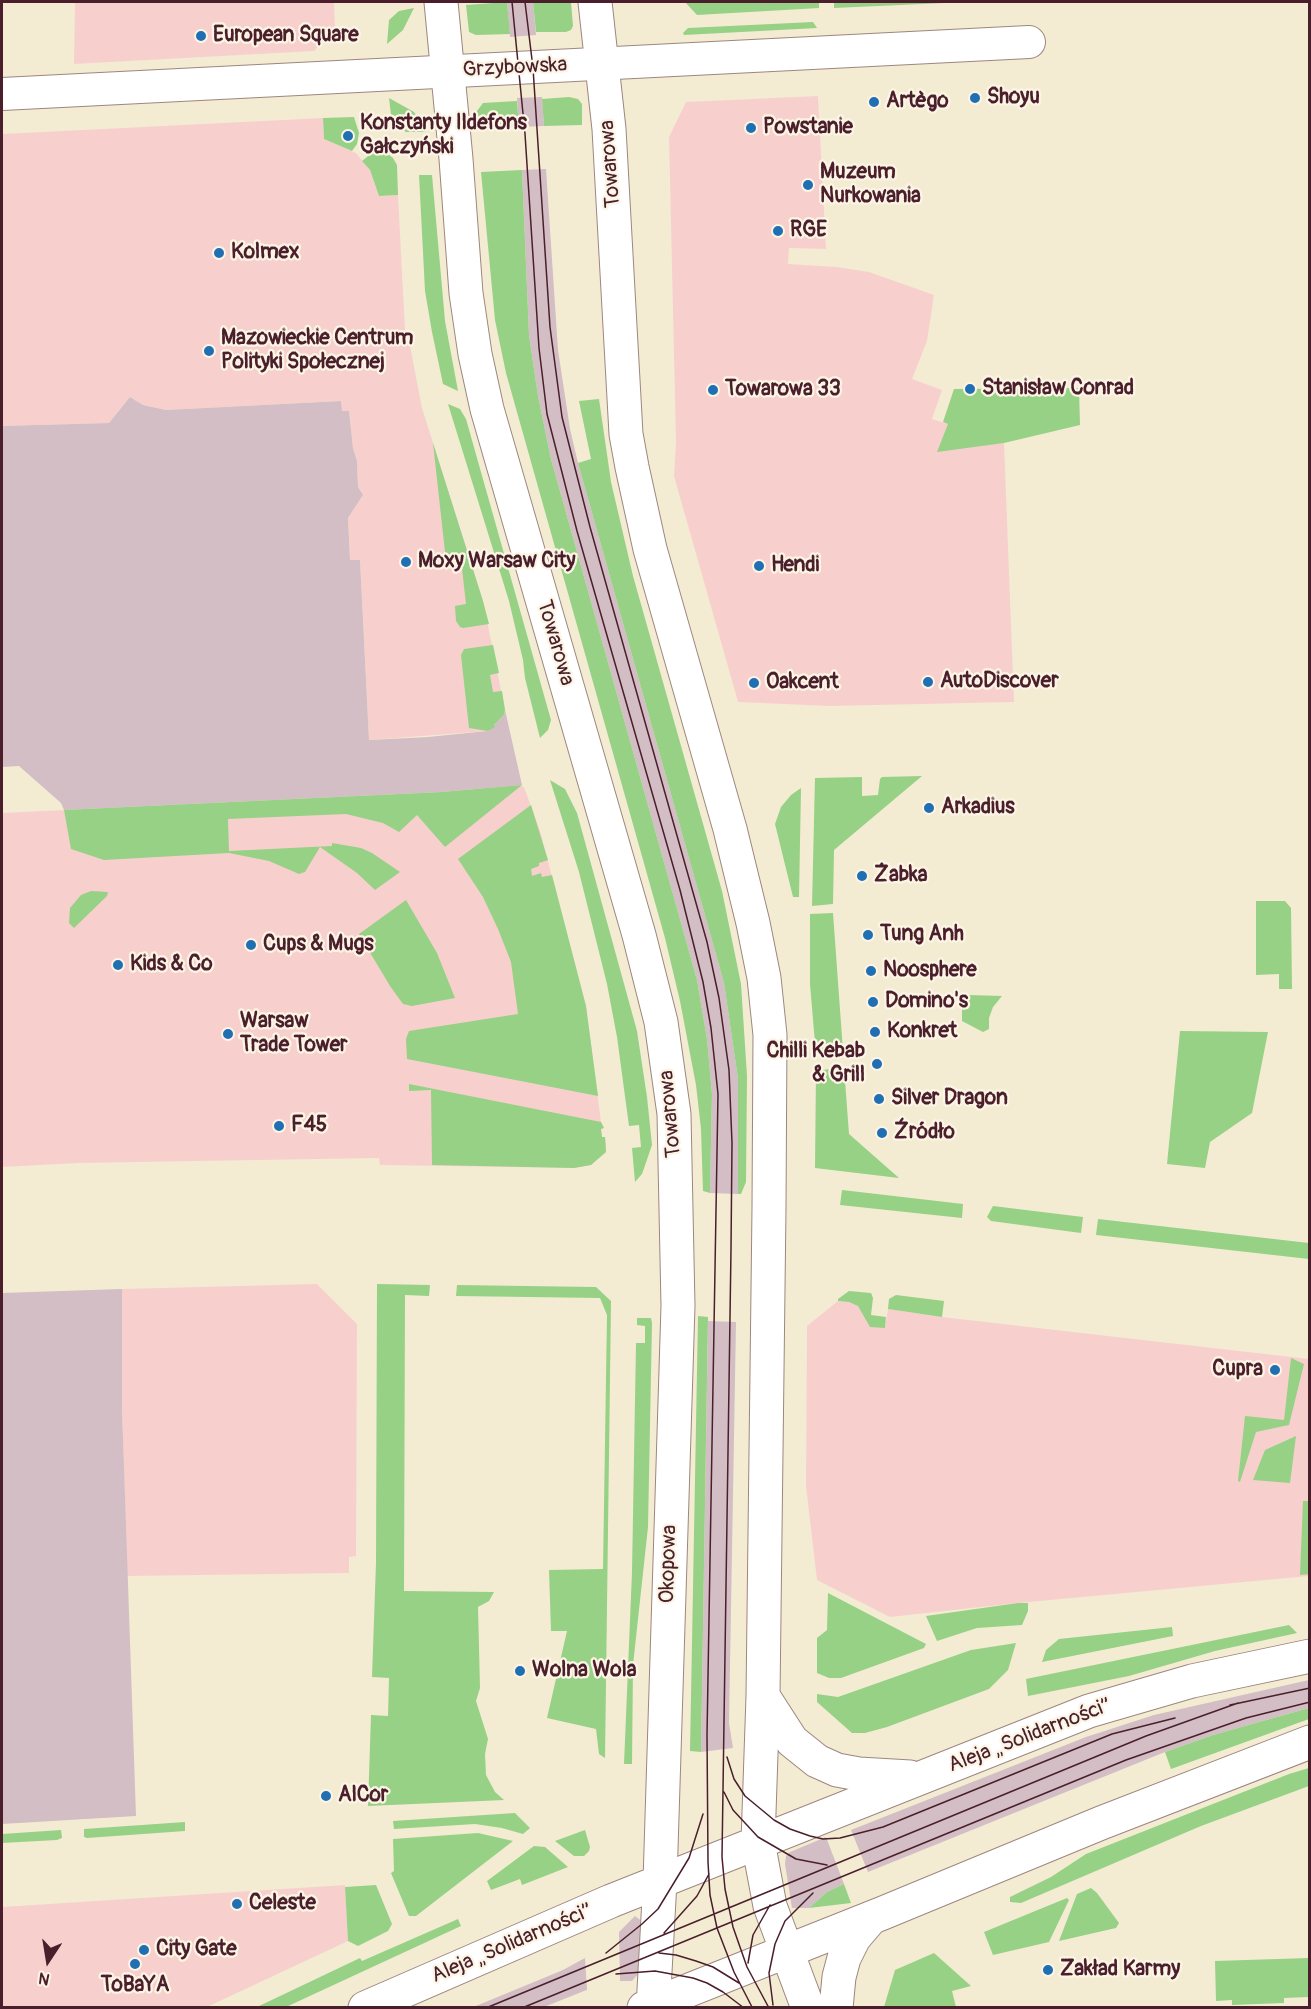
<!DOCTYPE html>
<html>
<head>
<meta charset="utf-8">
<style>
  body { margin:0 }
  #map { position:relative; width:1311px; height:2009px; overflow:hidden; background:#f3ecd3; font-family:Pangolin,sans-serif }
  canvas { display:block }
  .frame { position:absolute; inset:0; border:3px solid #4a1f2b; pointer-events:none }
  .north { position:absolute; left:18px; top:1931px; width:60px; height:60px; -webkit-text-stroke:4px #fcf5e5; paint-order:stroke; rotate:192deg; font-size:16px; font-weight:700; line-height:24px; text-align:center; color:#4a1f2b }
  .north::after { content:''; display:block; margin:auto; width:21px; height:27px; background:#4a1f2b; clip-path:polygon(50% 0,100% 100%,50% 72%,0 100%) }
</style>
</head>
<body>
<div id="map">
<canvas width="1311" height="2009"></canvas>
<div class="frame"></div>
<div class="north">N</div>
</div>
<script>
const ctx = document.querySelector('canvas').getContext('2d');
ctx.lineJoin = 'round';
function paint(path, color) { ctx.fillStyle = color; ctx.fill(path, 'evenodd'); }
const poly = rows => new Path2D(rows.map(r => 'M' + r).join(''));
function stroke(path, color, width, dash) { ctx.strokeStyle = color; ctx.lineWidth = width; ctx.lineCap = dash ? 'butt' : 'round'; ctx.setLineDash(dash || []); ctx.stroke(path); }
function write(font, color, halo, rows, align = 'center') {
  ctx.font = font + ' Pangolin,sans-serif'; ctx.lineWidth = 4.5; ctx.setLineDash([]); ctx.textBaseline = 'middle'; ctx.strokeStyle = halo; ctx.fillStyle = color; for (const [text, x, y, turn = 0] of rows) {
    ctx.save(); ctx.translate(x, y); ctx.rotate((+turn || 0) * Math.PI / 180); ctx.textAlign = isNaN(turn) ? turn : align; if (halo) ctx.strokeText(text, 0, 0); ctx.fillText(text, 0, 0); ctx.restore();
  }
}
paint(poly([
  [75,2,334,2,335,29,314,51,74,64],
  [818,96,826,249,789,248,788,264,837,267,869,272,934,295,927,341,912,379,942,390,932,419,948,424,980,445,1004,443,1014,702,830,706,738,702,674,476,676,442,669,137,686,102],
  [323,118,324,139,356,153,370,170,379,196,398,195,405,330,407,330,422,408,483,601,505,710,488,731,369,740,360,560,350,560,348,518,363,495,358,487,357,461,353,448,349,411,342,412,341,401,166,410,143,405,130,397,109,423,2,426,2,134],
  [518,785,524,787,540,831,586,1006,601,1122,604,1128,601,1129,602,1137,605,1137,606,1144,606,1152,591,1165,574,1168,380,1165,379,1158,78,1163,2,1167,2,813,442,792],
  [317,1284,357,1324,356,1556,349,1557,349,1573,127,1576,122,1409,122,1289],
  [838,1301,849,1302,859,1306,885,1328,888,1309,942,1317,1309,1359,1309,1576,1018,1603,890,1617,817,1580,806,1486,807,1326],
  [345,1885,348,1941,207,2007,2,2008,2,1907]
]), '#f7d0ce');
paint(poly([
  [507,2,533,2,536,35,510,37],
  [542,97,544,126,519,127,517,98],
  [546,169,558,350,570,429,578,463,724,983,738,1079,738,1194,710,1193,712,1094,707,1039,697,980,551,459,538,396,529,335,522,170],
  [130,397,143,405,166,410,341,401,342,411,349,411,353,448,357,461,358,487,363,495,348,518,350,560,360,560,369,740,428,737,488,731,494,727,494,725,504,715,505,710,522,785,442,792,64,810,61,803,19,766,2,767,2,426,109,423],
  [122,1289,122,1409,136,1816,2,1824,2,1293],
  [708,1321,736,1322,729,1723,733,1748,701,1752],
  [1309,1680,1309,1708,1213,1735,1165,1752,868,1872,851,1830,1086,1737,1154,1715],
  [826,1837,844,1884,827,1892,809,1908,792,1908,785,1864,786,1856,790,1852],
  [635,1916,643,1922,638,1974,632,1981,620,1981,619,1932],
  [585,1958,587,1990,584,1991,544,2007,471,2008,563,1970]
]), '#d2bec4');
paint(poly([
  [507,2,510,34,476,35,469,32,466,5],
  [533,2,571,2,573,26,571,30,566,32,536,32],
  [685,2,819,2,819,8,697,15],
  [834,2,967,2,834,8],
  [414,8,403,30,387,44,389,20,399,11],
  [813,22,817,28,684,35,683,33,688,28],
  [569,97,578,99,582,104,582,125,544,126,542,99],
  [389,98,414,112,426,132,406,132,395,125,391,115],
  [517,101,519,127,479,128,477,111,483,103],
  [354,117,359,133,357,144,352,151,324,139,323,118],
  [380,151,388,154,393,158,397,165,398,195,379,196,370,170,362,161,372,153],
  [522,170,529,335,538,396,551,459,697,980,707,1039,712,1094,710,1193,703,1191,701,1129,696,1085,680,1001,665,938,506,373,495,320,481,172],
  [419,175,432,175,445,321,458,391,443,384,432,332,425,291],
  [1079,388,1080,425,1004,443,937,452,948,424,943,422,954,389],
  [599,399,611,482,633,576,722,891,741,984,747,1076,746,1182,741,1194,738,1194,738,1079,724,983,578,463,591,459,579,401],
  [448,404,460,409,466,419,551,720,548,730,540,738,525,678,523,660,509,601],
  [433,443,483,601,489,624,463,628,460,627,456,621,455,606,466,604,461,560,446,561],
  [493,645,499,673,490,675,493,692,502,691,505,710,504,715,494,725,495,727,488,731,469,728,461,655,464,649],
  [922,776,834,850,833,904,812,906,815,778,862,777,862,796,878,795,880,779,882,777],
  [550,780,565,789,577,813,637,1031,647,1097,652,1145,642,1174,635,1182,632,1148,641,1147,639,1125,629,1126,617,1037,607,984,579,872],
  [522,785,445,847,417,815,399,832,383,823,346,814,228,819,229,851,332,846,332,843,361,848,372,853,400,872,375,890,357,873,320,847,305,872,299,874,269,861,229,853,104,860,71,849,64,810,442,792],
  [801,788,799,897,793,897,775,824,781,807,791,795],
  [531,805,548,860,539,863,539,866,531,869,532,876,541,873,542,877,552,875,586,1006,598,1096,407,1059,406,1039,409,1031,518,1014,511,962,498,929,483,897,458,859],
  [91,891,108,892,107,896,74,928,69,923,70,908,81,895],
  [406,900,437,953,455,998,412,1006,403,1004,390,986,359,934],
  [1256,901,1285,901,1291,908,1292,989,1279,989,1279,974,1256,975],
  [833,913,843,1051,816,1055,810,984,810,914],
  [967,995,1002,996,993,1007,989,1018,989,1029,983,1032,962,1021,962,1000,963,996],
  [1180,1031,1268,1032,1252,1113,1210,1142,1205,1168,1167,1164],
  [844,1067,849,1134,899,1178,815,1168,816,1071],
  [409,1084,601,1122,604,1128,601,1129,602,1137,605,1137,606,1152,591,1165,574,1168,432,1165,431,1090,409,1091],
  [842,1190,963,1204,962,1218,840,1205],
  [993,1206,1083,1217,1081,1233,991,1221,987,1217],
  [1098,1219,1309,1243,1309,1259,1096,1235],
  [377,1284,430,1285,429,1296,405,1295,404,1591,494,1592,489,1601,478,1607,480,1688,476,1701,488,1739,485,1754,486,1775,495,1792,504,1800,368,1806,371,1715,388,1716,389,1678,372,1677,376,1563],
  [457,1285,596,1287,611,1301,605,1758,599,1754,596,1729,547,1718,567,1631,551,1631,549,1570,603,1569,607,1315,600,1298,456,1296],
  [849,1291,871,1293,873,1298,871,1315,886,1317,885,1328,870,1327,858,1306,849,1302,838,1301,838,1299],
  [896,1295,944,1301,942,1317,888,1309,889,1299],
  [698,1316,708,1317,701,1752,690,1751],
  [637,1318,651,1318,652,1323,648,1527,633,1665,632,1764,624,1764,632,1572,636,1343,645,1343,645,1326,637,1325],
  [1291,1358,1304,1364,1289,1425,1256,1432,1240,1482,1238,1481,1245,1416,1284,1420],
  [1296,1436,1290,1483,1253,1480,1265,1450],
  [1303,1501,1309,1501,1310,1574,1300,1575],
  [828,1593,926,1644,924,1648,841,1678,829,1678,817,1673,817,1638,827,1630],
  [1018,1603,1028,1603,1028,1611,1022,1625,977,1628,937,1641,926,1616],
  [1289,1625,1297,1633,1215,1651,1129,1676,1028,1696,1026,1679],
  [1172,1627,1173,1636,1042,1662,1046,1650,1059,1639],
  [1016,1643,1008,1670,989,1689,887,1727,865,1733,852,1733,817,1702,817,1694,838,1697,971,1650],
  [1309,1708,1309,1719,1171,1769,1165,1752,1213,1735],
  [1309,1768,1309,1786,1201,1826,1021,1903,1010,1902,1010,1897,1051,1877,1086,1854,1289,1774],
  [515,1813,530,1828,523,1834,502,1828,475,1824,394,1829,393,1821],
  [185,1822,185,1831,87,1838,84,1837,84,1829],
  [61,1830,62,1838,57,1840,2,1843,2,1834],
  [585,1830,590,1847,589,1851,584,1856,574,1856,555,1841],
  [478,1833,513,1841,416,1916,409,1916,391,1873,394,1871,393,1839],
  [534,1846,545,1847,568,1867,522,1885,520,1879,491,1890,487,1881],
  [844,1884,851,1903,809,1908,827,1892],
  [376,1885,392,1924,388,1931,358,1946,348,1941,345,1887],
  [1091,1888,1097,1893,1119,1923,1116,1928,1059,1941,1077,1894],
  [1067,1898,1069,1900,1049,1942,993,1955,984,1932],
  [458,1919,461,1926,286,2007,257,2007,360,1958,362,1961],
  [934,1953,971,1986,952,1991,956,2007,884,2007,895,1970],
  [1309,1958,1309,1997,1284,1998,1284,2003,1232,2005,1232,2000,1216,2001,1215,1961]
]), '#96d185');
const tertiary = poly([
  [2,94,1029,42]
]);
const secondary = poly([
  [441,2,456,159,466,293,475,354,487,409,639,935,661,1022,674,1114,678,1306,660,1881,653,2008],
  [595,2,609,129,626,434,632,467,650,549,730,829,753,923,764,978,770,1035,769,1208,763,1696,758,1842,770,1906,808,2008],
  [763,1696,792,1741,817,1761,837,1770,859,1774,910,1777],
  [365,2008,611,1901,1089,1711,1192,1681,1310,1656],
  [644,2008,883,1913,1101,1823,1310,1742],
  [836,2008,839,1977,844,1958,854,1938,871,1918]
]);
stroke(tertiary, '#9e867f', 34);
stroke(secondary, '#9e867f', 35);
stroke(tertiary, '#fff', 32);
stroke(secondary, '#fff', 33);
stroke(poly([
  [512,2,525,134,539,348,547,414,577,531,680,890,703,982,711,1028,718,1094,707,1735,708,1862,710,1895,717,1928,734,1972,752,2007],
  [525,2,533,68,550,327,562,417,590,527,707,942,719,998,729,1070,732,1143,731,1249,722,1857,725,1889,733,1927,747,1967,769,2008],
  [1230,1705,1310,1688],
  [727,1757,734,1779,745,1796,774,1820,790,1829,810,1836,823,1839,840,1838,883,1827,1112,1734,1175,1718],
  [724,1792,733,1810,758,1837,796,1859,827,1865],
  [664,1933,697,1896,709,1874],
  [606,1953,642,1924,658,1909,689,1858,703,1814],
  [659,1953,676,1955,696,1961,713,1967,739,1983],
  [748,1963,753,1935,770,1905],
  [616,1974,655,1971,693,1978,707,1983,723,1992,744,2008],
  [773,2005,769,1973,775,1944,785,1921,813,1893],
  [486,2008,1146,1736,1238,1703],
  [522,2008,1126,1760,1246,1718,1310,1702]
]), '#4a1f2b', 1.5);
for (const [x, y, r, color] of [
  [201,36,6,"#1f6fb2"],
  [975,98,6,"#1f6fb2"],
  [874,102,6,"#1f6fb2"],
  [751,128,6,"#1f6fb2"],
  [348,136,6,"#1f6fb2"],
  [808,185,6,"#1f6fb2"],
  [778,231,6,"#1f6fb2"],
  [219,253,6,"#1f6fb2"],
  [209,351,6,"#1f6fb2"],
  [970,389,6,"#1f6fb2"],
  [713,390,6,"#1f6fb2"],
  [406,562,6,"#1f6fb2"],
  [759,566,6,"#1f6fb2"],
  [928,682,6,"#1f6fb2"],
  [754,683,6,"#1f6fb2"],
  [929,808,6,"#1f6fb2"],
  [862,876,6,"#1f6fb2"],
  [868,935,6,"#1f6fb2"],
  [251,945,6,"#1f6fb2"],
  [118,965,6,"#1f6fb2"],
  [871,971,6,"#1f6fb2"],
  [873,1002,6,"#1f6fb2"],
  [875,1032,6,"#1f6fb2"],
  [228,1034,6,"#1f6fb2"],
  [877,1064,6,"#1f6fb2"],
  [879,1099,6,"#1f6fb2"],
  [279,1126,6,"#1f6fb2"],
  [882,1133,6,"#1f6fb2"],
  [1275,1370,6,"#1f6fb2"],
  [520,1671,6,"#1f6fb2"],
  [326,1796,6,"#1f6fb2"],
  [237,1904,6,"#1f6fb2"],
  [144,1950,6,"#1f6fb2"],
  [135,1964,6,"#1f6fb2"],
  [1048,1970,6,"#1f6fb2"]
]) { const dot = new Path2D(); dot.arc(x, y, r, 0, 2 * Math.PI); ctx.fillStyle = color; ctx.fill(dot); stroke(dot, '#fcf5e5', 2); }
write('bold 21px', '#4a1f2b', '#fcf5e5', [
  ["European Square",213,36],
  ["Shoyu",987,98],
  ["Artègo",886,102],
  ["Konstanty Ildefons",360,124],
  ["Gałczyński",360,148],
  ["Powstanie",763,128],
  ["Muzeum",820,173],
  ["Nurkowania",820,197],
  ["RGE",790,231],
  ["Kolmex",231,253],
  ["Mazowieckie Centrum",221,339],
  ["Polityki Społecznej",221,363],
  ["Stanisław Conrad",982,389],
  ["Towarowa 33",725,390],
  ["Moxy Warsaw City",418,562],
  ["Hendi",771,566],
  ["AutoDiscover",940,682],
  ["Oakcent",766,683],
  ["Arkadius",941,808],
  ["Żabka",874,876],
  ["Tung Anh",880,935],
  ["Cups & Mugs",263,945],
  ["Kids & Co",130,965],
  ["Noosphere",883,971],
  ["Domino's",885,1002],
  ["Warsaw",240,1022],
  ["Trade Tower",240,1046],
  ["Konkret",887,1032],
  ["Chilli Kebab",865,1052,"right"],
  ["& Grill",865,1076,"right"],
  ["Silver Dragon",891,1099],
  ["F45",291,1126],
  ["Źródło",894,1133],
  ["Cupra",1263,1370,"right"],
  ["Wolna Wola",532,1671],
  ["AlCor",338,1796],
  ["Celeste",249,1904],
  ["City Gate",156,1950],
  ["Zakład Karmy",1060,1970],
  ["ToBaYA",135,1986,"center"]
], 'left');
write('21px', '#4a1f2b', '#fcf5e5', [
  ["Grzybowska",515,68,-3],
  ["Towarowa",611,164,-94],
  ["Towarowa",555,643,74],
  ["Towarowa",671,1114,-95],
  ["Okopowa",669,1564,-88],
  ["Aleja „Solidarności”",1030,1736,-21],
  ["Aleja „Solidarności”",512,1944,-23]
]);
</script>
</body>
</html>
